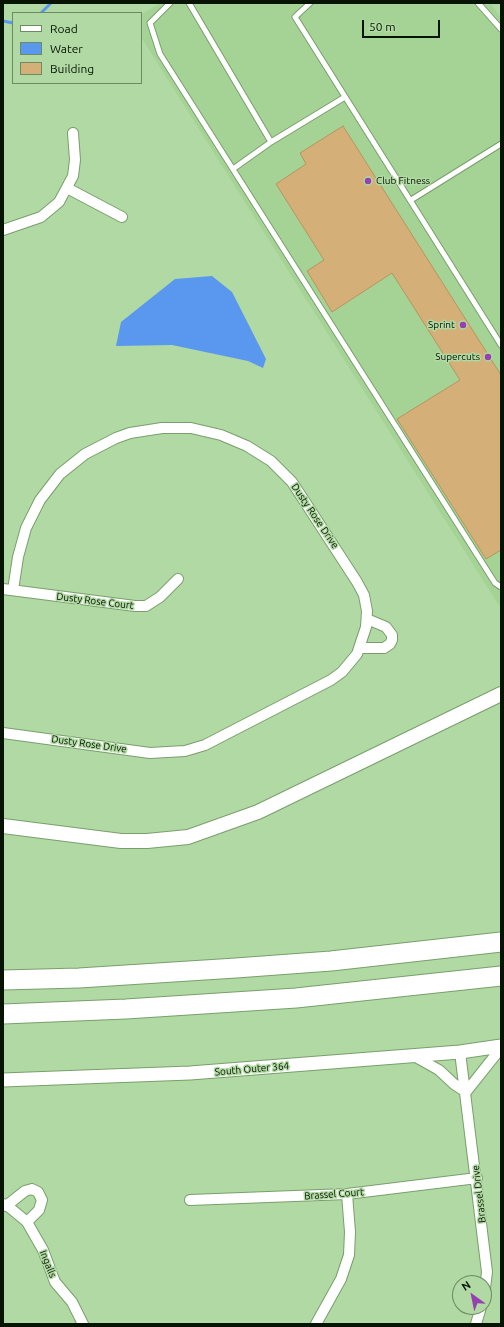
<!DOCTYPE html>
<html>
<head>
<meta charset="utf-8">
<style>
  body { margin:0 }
  #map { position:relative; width:504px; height:1327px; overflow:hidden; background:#b1d9a3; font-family:Ubuntu,sans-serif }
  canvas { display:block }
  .frame { position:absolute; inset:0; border:4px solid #071403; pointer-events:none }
  .legend { position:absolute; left:12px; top:12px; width:130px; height:72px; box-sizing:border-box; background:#b1d9a3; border:1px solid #6d8a63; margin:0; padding:5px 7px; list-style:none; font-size:12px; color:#071403 }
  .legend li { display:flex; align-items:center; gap:8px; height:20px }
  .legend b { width:20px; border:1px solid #6d8a63 }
  .north { position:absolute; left:452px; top:1275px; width:40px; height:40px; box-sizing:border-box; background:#b1d9a3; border:1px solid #6d8a63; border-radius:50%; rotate:327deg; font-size:11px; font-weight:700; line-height:16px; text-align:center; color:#071403 }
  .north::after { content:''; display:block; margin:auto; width:14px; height:18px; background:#9641af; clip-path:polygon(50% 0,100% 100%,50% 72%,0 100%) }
  .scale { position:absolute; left:362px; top:20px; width:78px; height:18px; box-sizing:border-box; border:2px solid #071403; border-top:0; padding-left:5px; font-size:12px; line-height:14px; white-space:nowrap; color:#071403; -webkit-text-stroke:3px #b1d9a3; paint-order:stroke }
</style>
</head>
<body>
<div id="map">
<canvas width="504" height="1327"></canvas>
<div class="frame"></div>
<ul class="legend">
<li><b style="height:5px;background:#fff"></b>Road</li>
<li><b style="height:11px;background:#5a97ef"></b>Water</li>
<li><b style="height:11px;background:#d4af77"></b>Building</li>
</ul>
<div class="north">N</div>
<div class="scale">50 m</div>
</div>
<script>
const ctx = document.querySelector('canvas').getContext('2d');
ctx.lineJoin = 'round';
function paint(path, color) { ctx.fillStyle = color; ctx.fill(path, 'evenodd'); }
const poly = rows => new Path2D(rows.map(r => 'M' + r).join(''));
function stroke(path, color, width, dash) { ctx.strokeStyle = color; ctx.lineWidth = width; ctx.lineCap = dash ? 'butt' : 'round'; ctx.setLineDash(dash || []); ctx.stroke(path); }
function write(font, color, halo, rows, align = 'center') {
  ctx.font = font + ' Ubuntu,sans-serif'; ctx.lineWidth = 3; ctx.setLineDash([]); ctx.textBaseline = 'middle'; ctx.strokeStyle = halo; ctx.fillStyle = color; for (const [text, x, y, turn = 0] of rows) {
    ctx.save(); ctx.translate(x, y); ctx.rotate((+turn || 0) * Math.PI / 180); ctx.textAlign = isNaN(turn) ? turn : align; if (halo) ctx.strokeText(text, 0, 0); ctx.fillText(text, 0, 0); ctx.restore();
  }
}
paint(poly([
  [160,3,490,3,501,18,501,605,498,604,141,37,141,15]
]), '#a5d295');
paint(poly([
  [212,276,232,292,266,359,263,368,248,361,172,345,116,346,121,322,175,279]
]), '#5a97ef');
stroke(poly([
  [41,13,51,3],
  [3,21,13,23]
]), '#5a97ef', 3);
const building = poly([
  [343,126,501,375,501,550,486,559,397,419,460,380,392,273,332,312,307,271,324,260,276,184,306,164,300,153,343,126]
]);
paint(building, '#d4af77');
stroke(building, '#b9955e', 1);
const service = poly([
  [170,3,150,23,160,54,495,583,501,587],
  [189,3,271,142],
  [310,3,295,17,501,345],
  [478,3,501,29],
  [233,169,271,142,345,97],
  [411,200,501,144]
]);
const minor = poly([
  [67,188,122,217],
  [3,230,41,217,59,202,73,176,75,160,73,133],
  [3,589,135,606,146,606,160,597,178,579],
  [360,648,384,648,390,644,392,640,392,635,386,627,367,619],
  [3,733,150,753,185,751,205,745,331,680,342,672,357,654,366,627,367,611,364,595,357,582,292,482,271,461,247,446,221,435,191,428,162,428,130,433,116,438,85,454,60,474,40,500,26,528,18,557,13,590],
  [460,1052,487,1272,484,1296],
  [414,1056,439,1070,454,1084,466,1092,501,1048],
  [190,1200,347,1194,477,1178],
  [3,1204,9,1207,27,1222,43,1250,55,1282,72,1302,83,1324],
  [6,1206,25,1191,32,1189,38,1192,42,1200,39,1210,27,1222],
  [316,1324,341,1279,349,1255,350,1232,347,1194],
  [476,1324,481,1307]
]);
const tertiary = poly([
  [3,1080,190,1073,460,1052,501,1046]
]);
const secondary = poly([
  [3,826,121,841,147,841,188,837,258,812,501,694]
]);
const motorway = poly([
  [3,980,79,978,236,968,331,961,501,942],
  [3,1014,126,1009,296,998,501,976]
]);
stroke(service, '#799f6c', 7);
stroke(minor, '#799f6c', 12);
stroke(tertiary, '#799f6c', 15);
stroke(secondary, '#799f6c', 16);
stroke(motorway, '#799f6c', 21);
stroke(service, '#fff', 5);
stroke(minor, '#fff', 10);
stroke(tertiary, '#fff', 13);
stroke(secondary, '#fff', 14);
stroke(motorway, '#fff', 19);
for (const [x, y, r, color] of [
  [368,181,4,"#9641af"],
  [463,325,4,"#9641af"],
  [488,357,4,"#9641af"]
]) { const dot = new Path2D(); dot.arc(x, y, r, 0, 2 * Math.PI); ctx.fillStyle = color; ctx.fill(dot); stroke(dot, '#b1d9a3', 1.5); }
write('10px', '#071403', '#b1d9a3', [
  ["Club Fitness",376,181,"left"],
  ["Sprint",455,325],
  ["Supercuts",480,357]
], 'right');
write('10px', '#071403', '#b1d9a3', [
  ["Dusty Rose Drive",315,516,56],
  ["Dusty Rose Court",95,601,7],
  ["Dusty Rose Drive",89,744,8],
  ["South Outer 364",252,1069,-5],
  ["Brassel Court",334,1194,-4],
  ["Brassel Drive",479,1194,-97],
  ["Ingalls",48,1264,68]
]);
</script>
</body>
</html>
